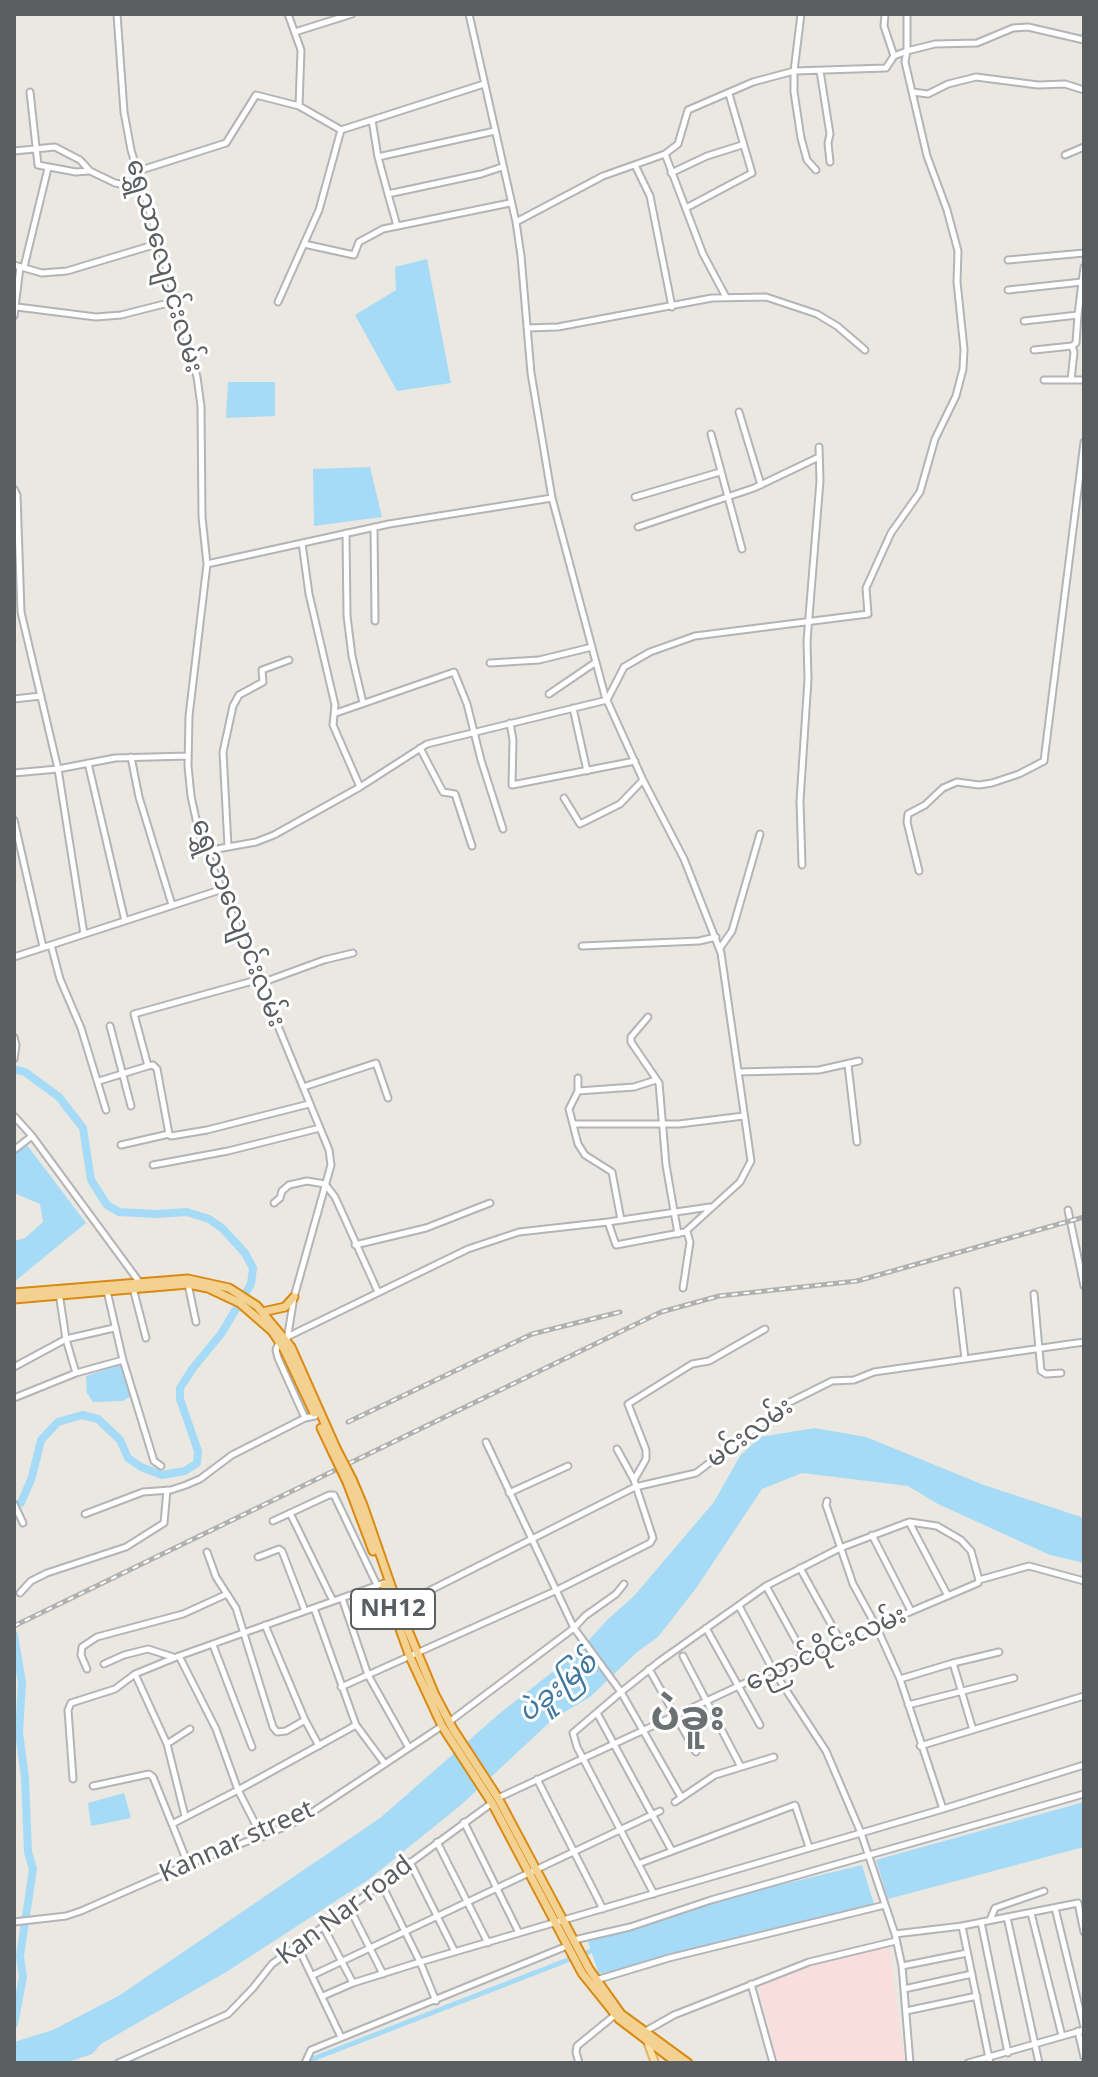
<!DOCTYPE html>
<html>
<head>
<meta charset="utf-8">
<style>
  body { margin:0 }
  #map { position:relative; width:1098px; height:2077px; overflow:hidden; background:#ebe8e1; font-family:"Noto Sans",sans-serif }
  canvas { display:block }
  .frame { position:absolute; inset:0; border:16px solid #5a5e61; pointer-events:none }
</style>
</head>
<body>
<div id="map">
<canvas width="1098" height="2077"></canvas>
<div class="frame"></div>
</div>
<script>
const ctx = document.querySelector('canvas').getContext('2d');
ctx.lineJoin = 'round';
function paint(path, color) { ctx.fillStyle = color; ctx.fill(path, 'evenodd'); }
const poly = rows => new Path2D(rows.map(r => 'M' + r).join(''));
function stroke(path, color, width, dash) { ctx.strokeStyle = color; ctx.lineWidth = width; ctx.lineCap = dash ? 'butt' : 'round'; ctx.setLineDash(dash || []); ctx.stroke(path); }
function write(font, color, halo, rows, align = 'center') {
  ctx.font = font + ' "Noto Sans","Noto Sans Myanmar",sans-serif'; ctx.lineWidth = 6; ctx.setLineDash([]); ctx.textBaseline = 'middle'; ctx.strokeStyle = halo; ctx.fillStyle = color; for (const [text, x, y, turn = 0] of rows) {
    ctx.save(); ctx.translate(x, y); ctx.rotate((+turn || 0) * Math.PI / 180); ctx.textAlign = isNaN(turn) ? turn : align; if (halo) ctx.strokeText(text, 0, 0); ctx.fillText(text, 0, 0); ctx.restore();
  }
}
paint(poly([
  [889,1948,905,2063,777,2063,757,1979,786,1966,864,1949]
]), '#f8dedd');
paint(poly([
  [427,259,451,383,397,391,355,315,396,290,395,267],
  [228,382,275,382,275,416,226,418],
  [370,467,382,517,314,526,313,469],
  [27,1145,86,1223,14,1282,14,1241,25,1238,43,1222,40,1204,14,1193,14,1155],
  [122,1364,132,1396,122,1401,93,1402,87,1393,86,1376],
  [815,1428,866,1437,984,1485,1084,1518,1084,1563,1050,1555,938,1504,908,1486,802,1473,762,1489,697,1587,658,1637,637,1652,590,1697,553,1719,461,1805,368,1880,228,1971,101,2044,92,2054,65,2063,14,2063,14,2042,53,2030,120,1995,380,1818,499,1714,579,1651,607,1620,634,1596,714,1502,740,1456,760,1437],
  [124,1793,131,1818,91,1826,88,1803],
  [1084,1802,1084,1847,888,1899,876,1860],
  [862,1865,874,1904,599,1974,588,1942,722,1899]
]), '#a5dbf7');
stroke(poly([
  [305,2062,591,1951]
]), '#a5dbf7', 5);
stroke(poly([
  [14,1069,25,1072,59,1097,83,1128,91,1180,107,1205,119,1212,156,1214,187,1212,209,1219,222,1228,245,1253,253,1268,251,1284,221,1334,193,1368,180,1388,180,1399,198,1451,197,1463,185,1471,162,1475,141,1467,128,1458,120,1440,98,1419,82,1415,58,1422,41,1440,32,1477,21,1503,14,1505],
  [14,1635,22,1683,19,1732,25,1778,28,1852,33,1869,20,1956,23,1977,14,2024]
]), '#a5dbf7', 8);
const minor = poly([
  [117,14,124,112,131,150,174,294,197,377,201,406,202,517,207,564,189,716,188,766,191,796,197,824,206,851,329,1150,331,1165,294,1297,287,1340],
  [288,14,301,50,299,106],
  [801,14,794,71,794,92,801,138,807,160,816,170],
  [885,14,884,26,894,56],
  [295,32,352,14],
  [820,71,830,134,828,143,830,162],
  [30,92,38,165,76,172,89,171],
  [912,92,928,94,948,84,976,77,1038,85,1065,84,1084,90],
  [372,120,378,157,495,131],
  [14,151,55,147,80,160,90,171,115,183,143,188],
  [665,154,703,254,726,297],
  [1065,155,1084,147],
  [378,157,388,194],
  [635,165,650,196,672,307],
  [138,171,226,143,256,95,299,106,341,130],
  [671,173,707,156,742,145],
  [686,208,752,173,729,94],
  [516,222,603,176,665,154,678,144,688,110,753,82,794,71,886,68,894,56,907,51,907,14],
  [397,226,388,194,481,174,502,167],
  [304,244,354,255,359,242,383,229,510,203],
  [1008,260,1084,253],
  [14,265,42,273,67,271,160,243],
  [24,267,48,168],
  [1082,282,1084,267],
  [1008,290,1082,282,1078,315],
  [278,302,319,210,341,130,484,84],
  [17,307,96,317,121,315,176,301],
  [14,316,20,267],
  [1024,321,1078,315,1076,343,1072,346],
  [527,328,558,327,712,298,766,297,817,314,837,326,865,350],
  [1034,350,1072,346,1074,352,1071,380],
  [1044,380,1084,380],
  [739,412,761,485],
  [711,434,742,549],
  [14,489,17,495,21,612,58,769,84,934],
  [635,497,720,472],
  [374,527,375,621],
  [638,527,754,488,819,457],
  [346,533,347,616,352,656,363,703],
  [302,543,309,594,335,705,333,725,360,787],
  [207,564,389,524,552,498,531,373,521,256,516,222,469,14],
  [490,663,539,660,592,647],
  [549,694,596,662],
  [14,699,41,696],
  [573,708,587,771],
  [336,713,454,672,467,704,481,760,503,829],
  [510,723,513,740,512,785,635,761],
  [420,748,443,792,455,794,472,846],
  [131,757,139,797,172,905],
  [88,763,125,921],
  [14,773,58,769,115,758,188,756],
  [564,798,580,824,620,804,643,780],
  [14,820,43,947],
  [228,846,223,752,233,706,239,695,263,682,262,670,289,660],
  [206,851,256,842,274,835,360,787,427,744,607,700,624,667,650,652,695,636,868,614,866,588,891,533,920,492,935,439,956,396,963,369,964,349,957,282,958,251,947,210,927,156,905,62,907,51,935,44,977,43,1013,28,1028,27,1084,40],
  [802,865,800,801,808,679,807,641,820,481,819,447],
  [919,871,907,822,908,814,925,805,943,788,957,782,979,785,992,783,1019,774,1044,761,1084,442],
  [51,945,60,979,81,1028,106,1110],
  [582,946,699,941,716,937],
  [720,948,732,931,760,834],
  [14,957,223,889],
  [260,979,134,1014,148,1066,153,1065,157,1069,169,1134,171,1136,207,1130,309,1104],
  [261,983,324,960,353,953],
  [648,1017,631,1037,631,1042,659,1083,666,1165,678,1234],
  [110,1026,131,1106],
  [14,1037,16,1045,14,1059],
  [848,1065,857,1142],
  [738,1072,819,1070,859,1061],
  [578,1078,578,1091,569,1109,578,1144,585,1155,612,1172,621,1220],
  [99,1081,148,1066],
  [303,1087,376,1063,388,1098],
  [578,1091,634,1087,656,1080],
  [14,1116,32,1136,140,1283],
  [573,1124,679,1124,744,1116],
  [121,1145,169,1134],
  [14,1150,32,1136],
  [153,1165,228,1151,320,1128],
  [274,1203,280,1198,282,1191,289,1185,307,1181,325,1184,335,1197,378,1292],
  [1068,1210,1084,1286],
  [608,1222,710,1207],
  [355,1245,426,1228,490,1203],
  [188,1284,196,1322],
  [133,1288,146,1338],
  [683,1288,690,1242,687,1232],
  [107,1291,123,1360,154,1461,161,1466],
  [957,1291,965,1359],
  [59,1293,66,1339,76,1373],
  [1034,1294,1041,1371,1046,1374,1061,1373],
  [287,1337,468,1249,519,1232,608,1222,616,1245,685,1232,740,1182,751,1161,721,953,684,859,643,780,605,696,552,498],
  [279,1342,276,1350,278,1358,305,1418],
  [14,1367,66,1339,114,1328],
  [14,1398,76,1373,123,1360],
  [617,1449,634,1480],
  [509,1493,568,1466],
  [827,1501,826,1505,853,1584,876,1626,900,1679,943,1809],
  [14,1504,23,1523],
  [290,1513,333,1601],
  [85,1514,143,1492,171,1490,186,1485,200,1479,232,1455,305,1418,315,1416],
  [273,1521,329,1495,334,1495,377,1585],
  [910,1522,937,1526,961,1540,971,1551,979,1580],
  [872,1535,911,1611],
  [207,1552,216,1577,236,1608,273,1727,277,1732,286,1731,305,1720,265,1625],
  [258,1557,279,1549,282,1551,305,1611],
  [800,1568,841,1642],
  [624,1584,616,1594,585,1616,574,1628,621,1692,660,1661,766,1586,840,1548,909,1522,948,1596],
  [766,1586,805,1657],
  [20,1593,31,1581,47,1573,126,1547,164,1523,167,1490],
  [342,1598,368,1675,409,1748],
  [739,1606,773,1670,826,1751,861,1833,895,1934,902,1966,910,2063],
  [397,1607,635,1487,696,1473,790,1402,832,1381,854,1380,874,1372,1084,1342],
  [314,1608,356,1725,385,1764],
  [706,1628,760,1725],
  [213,1645,252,1747],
  [179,1656,216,1729,238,1790,262,1837],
  [683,1656,741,1767],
  [953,1663,999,1652],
  [104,1664,124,1655,148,1649,173,1657],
  [87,1669,81,1655,82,1647,97,1637,183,1614,227,1594],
  [649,1669,696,1752],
  [135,1674,167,1744,185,1816],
  [900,1679,953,1663,973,1730],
  [341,1687,555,1591,650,1543,653,1538,634,1480,646,1459,646,1450,628,1404,692,1364,709,1361,765,1329],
  [908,1705,1014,1678],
  [597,1713,672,1851],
  [305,1720,319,1746],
  [449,1722,574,1628,486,1442],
  [167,1744,190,1729],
  [920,1746,1084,1696],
  [73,1779,68,1710,71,1703,115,1689,135,1674,179,1656,384,1583],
  [537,1779,603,1909],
  [93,1786,149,1774,153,1777,172,1824],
  [498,1798,773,1670,978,1583,979,1580,1029,1566,1084,1581],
  [675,1802,715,1775,774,1757],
  [464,1822,519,1933],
  [437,1842,488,1943],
  [410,1862,455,1952],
  [188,1864,172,1824,238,1790,356,1725],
  [638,1864,795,1805,809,1847],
  [381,1883,420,1962,436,2001],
  [654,1894,577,1747,573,1733,621,1692,681,1797],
  [349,1907,383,1974],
  [1055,1908,1084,2027],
  [1031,1913,1062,2036],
  [1007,1917,1039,2063],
  [990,1920,995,1908,1044,1891],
  [14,1922,66,1916,81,1911,188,1864,287,1826,308,1815,442,1726],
  [981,1922,1008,2053],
  [323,1926,353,1983],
  [962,1926,990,2063],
  [895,1934,962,1926,1078,1903,1084,1932],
  [574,1940,630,1927,711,1900,1084,1794],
  [297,1945,341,2037],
  [902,1966,967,1953],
  [313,1975,660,1811],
  [596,1980,669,1958,885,1905],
  [751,1984,773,2063],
  [904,1989,972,1974],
  [323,1996,353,1983,420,1962,943,1809,1084,1765],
  [906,2011,977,1996],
  [1078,2031,1084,2057],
  [644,2032,674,2015,809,1962,896,1941],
  [118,2063,228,2014,253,1988,272,1964,492,1803],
  [305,2063,311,2050,567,1946],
  [579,2063,576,2052,577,2046,615,2015],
  [968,2063,1084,2030]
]);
const major = poly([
  [647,2041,655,2063]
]);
const highway = poly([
  [14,1293,188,1279,229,1288,257,1306,291,1347,336,1448],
  [14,1299,188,1284,208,1288,240,1303,272,1331,284,1349,314,1413],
  [262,1312,285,1307,294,1297],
  [321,1428,332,1451],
  [352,1479,363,1505,398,1606,435,1695,453,1729,498,1798,589,1969,621,2014,688,2063],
  [347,1482,373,1551],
  [384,1585,410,1657,442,1726,492,1803,582,1973,619,2019,677,2063]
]);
stroke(minor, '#b2b4b8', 9);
stroke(major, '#e5b461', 10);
stroke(highway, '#da8a13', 11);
stroke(minor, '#fff', 5);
stroke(major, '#f8e4aa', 6);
stroke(highway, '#f3d190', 7);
const rail = poly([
  [348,1422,532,1334,620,1312],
  [14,1626,661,1312,719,1296,857,1281,1084,1217]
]);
stroke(rail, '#b0b1b1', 5);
stroke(rail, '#fff', 2, [6]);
const highwayBridge = poly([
  [336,1448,352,1479],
  [332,1451,347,1482]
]);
stroke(highwayBridge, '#da8a13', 11, []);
stroke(highwayBridge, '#f3d190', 7);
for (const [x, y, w] of [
  [393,1609,84]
]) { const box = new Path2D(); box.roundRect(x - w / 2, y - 20, w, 40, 6); ctx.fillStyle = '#fff'; ctx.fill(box); stroke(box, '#5a5e61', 2); }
write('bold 24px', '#5a5e61', null, [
  ["NH12",393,1609]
]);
write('26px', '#5a5e61', '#fff', [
  ["ရွှေသာလျောင်းလမ်း",164,266,74],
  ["ရွှေသာလျောင်းလမ်း",238,923,69],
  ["မင်းလမ်း",750,1433,-36],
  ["ညောင်ဝိုင်းလမ်း",826,1649,-24],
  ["Kannar street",237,1842,-24],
  ["Kan Nar road",345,1911,-37]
]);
write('italic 28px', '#42789f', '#fff', [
  ["ပဲခူးမြစ်",558,1688,-39]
]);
write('bold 42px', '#6b7073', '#fff', [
  ["ပဲခူး",688,1718]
]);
</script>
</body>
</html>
